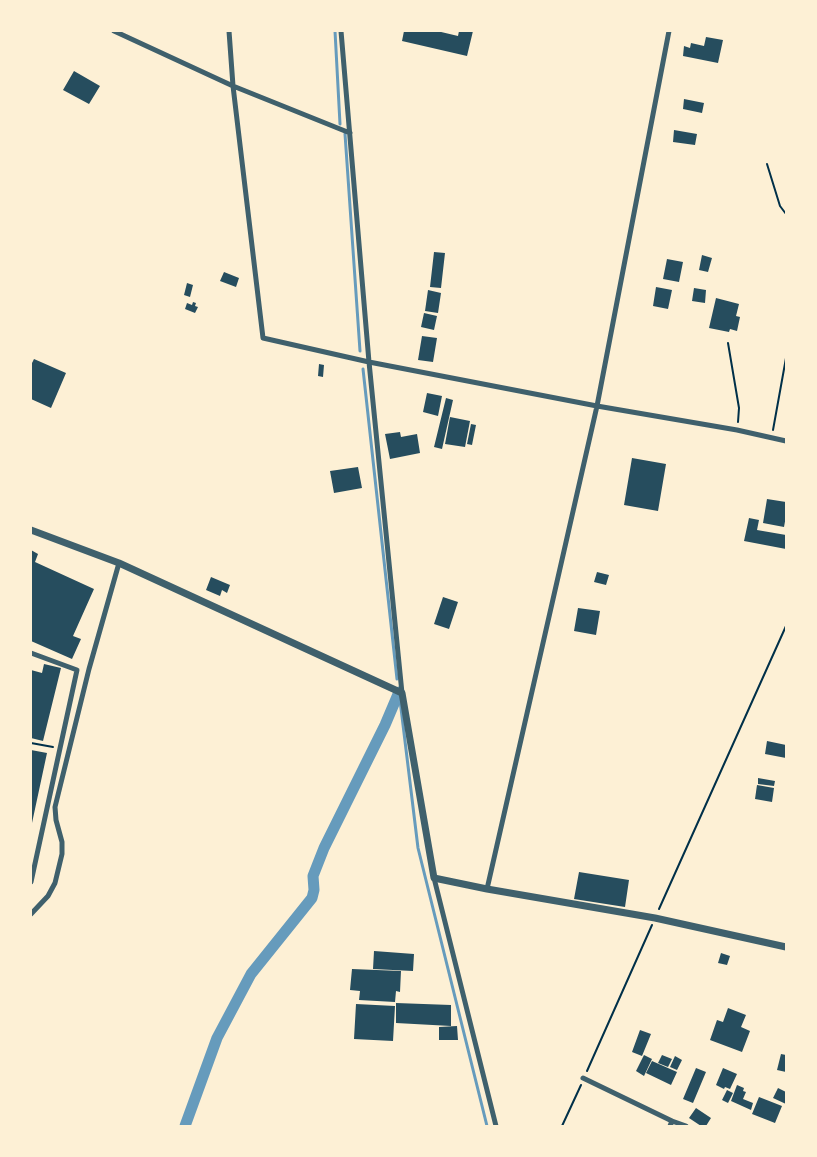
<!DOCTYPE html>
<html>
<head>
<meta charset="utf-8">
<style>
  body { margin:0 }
  #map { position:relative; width:817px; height:1157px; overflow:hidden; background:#fdf0d5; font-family:Inter,sans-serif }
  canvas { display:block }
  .frame { position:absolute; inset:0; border:32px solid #fdf0d5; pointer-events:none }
</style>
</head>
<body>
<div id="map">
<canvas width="817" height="1157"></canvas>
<div class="frame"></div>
</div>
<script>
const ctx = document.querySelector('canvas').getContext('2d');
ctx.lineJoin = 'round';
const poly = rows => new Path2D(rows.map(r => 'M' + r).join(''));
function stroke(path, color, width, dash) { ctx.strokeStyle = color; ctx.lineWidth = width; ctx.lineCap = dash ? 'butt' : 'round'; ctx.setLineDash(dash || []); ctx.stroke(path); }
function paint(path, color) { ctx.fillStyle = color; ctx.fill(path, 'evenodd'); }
stroke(poly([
  [335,31,340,124],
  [345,134,360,351],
  [363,369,397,679],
  [400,700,418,848,487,1126]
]), '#669bbc', 3);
stroke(poly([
  [185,1126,217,1038,251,974,312,898,314,890,313,876,324,848,385,725,399,692]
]), '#669bbc', 11);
paint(poly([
  [404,31,437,31,458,36,459,31,473,31,467,56,402,41],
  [706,37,723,40,718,63,683,56,684,46,690,48,691,43,704,46],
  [74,71,100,86,89,104,63,90],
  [684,99,704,103,702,113,683,109],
  [674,130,697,134,695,145,673,142],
  [434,252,445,253,441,288,430,287],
  [702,255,712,258,708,272,699,270],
  [667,259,683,262,679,282,663,279],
  [224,272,239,278,236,287,220,281],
  [187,283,193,285,190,297,184,295],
  [656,287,672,290,668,309,653,306],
  [694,288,706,290,705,303,692,301],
  [428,290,441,293,438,313,425,311],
  [716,298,739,304,736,316,740,317,737,331,730,329,729,332,709,328],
  [193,302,196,303,195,306,198,307,195,313,185,309,187,303,192,305],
  [424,313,437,316,434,330,421,327],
  [422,336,437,338,433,362,418,360],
  [34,359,66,373,51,408,31,399,31,365],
  [319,364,324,365,323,377,318,376],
  [427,393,442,396,438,416,423,412],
  [446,398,453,400,442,449,434,447],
  [450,417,470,421,465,447,445,444],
  [471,424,476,425,472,445,467,444],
  [400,432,401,437,417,434,420,453,390,459,385,434],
  [632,458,666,464,658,511,624,505],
  [358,467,362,488,334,493,330,471],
  [767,499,786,502,786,516,784,527,763,523],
  [749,518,759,520,757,530,786,535,786,549,744,541],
  [31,550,38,554,35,562,94,589,73,636,81,639,72,659,31,641],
  [597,572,609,575,606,585,594,582],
  [211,577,230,585,227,593,222,590,220,596,206,590],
  [443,597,458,602,449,629,434,624],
  [578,608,600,611,596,635,574,631],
  [44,664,61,668,43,741,31,738,31,670,42,673],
  [767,741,786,745,786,758,765,754],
  [31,750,47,753,32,823,31,823],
  [758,778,775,781,774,786,758,784],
  [757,785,774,788,772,802,755,799],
  [579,872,629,880,625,907,574,899],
  [374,951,414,954,413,971,373,969],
  [721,953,730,956,727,965,718,963],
  [352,969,401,971,400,992,396,991,395,1002,359,1000,360,991,350,990],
  [396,1003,451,1005,451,1026,396,1023],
  [356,1004,395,1006,393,1041,354,1039],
  [728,1008,746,1015,741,1027,750,1031,742,1052,710,1040,717,1020,723,1022],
  [457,1026,458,1040,439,1040,439,1027],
  [640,1030,651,1034,642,1056,632,1052],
  [781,1054,786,1055,786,1072,777,1070],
  [644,1055,652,1059,644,1076,636,1071],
  [662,1055,672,1059,668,1067,658,1063],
  [675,1056,682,1060,677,1070,670,1067],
  [652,1061,677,1072,671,1085,646,1073],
  [696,1068,706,1072,693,1103,683,1099],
  [723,1068,737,1074,730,1089,725,1087,724,1089,716,1085],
  [737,1085,744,1088,743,1091,746,1092,743,1099,753,1103,751,1110,731,1101],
  [778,1088,786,1092,786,1104,773,1098],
  [727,1090,733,1093,728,1103,722,1100],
  [759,1097,782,1106,775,1123,752,1114],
  [696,1108,711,1118,706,1126,701,1126,689,1118]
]), '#264d5e');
stroke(poly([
  [767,164,780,206,786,214],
  [728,343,739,408,738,422],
  [773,430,786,358],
  [31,743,53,747],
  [659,909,786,626],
  [587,1071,652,925],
  [562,1126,581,1085]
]), '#003049', 2);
stroke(poly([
  [114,31,233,86,350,133],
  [229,31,233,86,263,338,369,362,597,406,737,430,786,441],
  [341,31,369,362,402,693],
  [31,653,77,670,31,882],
  [434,878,496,1126],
  [487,889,597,406,669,31],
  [31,914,48,896,55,883,62,854,62,842,56,820,55,807,89,669,119,563],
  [583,1078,672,1121,670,1126],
  [672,1121,686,1126]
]), '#3f606c', 5);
stroke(poly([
  [31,530,119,563,402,693,434,878,487,889,655,918,786,947]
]), '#3f606c', 7);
</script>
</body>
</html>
